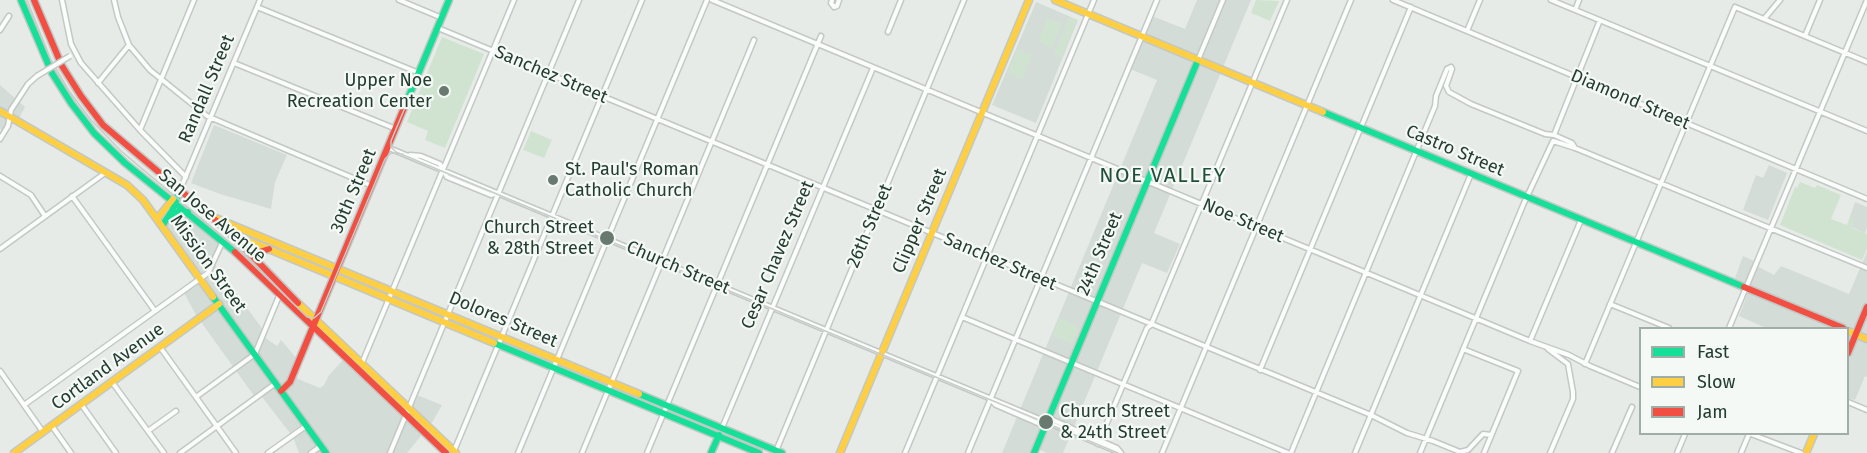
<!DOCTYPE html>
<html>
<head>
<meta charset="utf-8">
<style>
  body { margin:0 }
  #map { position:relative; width:1867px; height:453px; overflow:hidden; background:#e6ebe8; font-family:"Fira Sans",sans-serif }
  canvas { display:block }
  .legend { position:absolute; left:1639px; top:327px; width:210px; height:108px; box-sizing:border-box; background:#f4f9f6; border:2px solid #a1aea7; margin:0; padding:8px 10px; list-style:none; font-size:18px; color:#243d30 }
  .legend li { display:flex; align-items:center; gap:12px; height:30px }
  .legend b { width:30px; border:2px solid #a1aea7 }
</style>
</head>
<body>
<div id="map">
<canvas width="1867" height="453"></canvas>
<ul class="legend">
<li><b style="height:8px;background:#16e098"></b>Fast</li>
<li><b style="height:8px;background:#ffcf43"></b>Slow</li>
<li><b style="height:8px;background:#f24e42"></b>Jam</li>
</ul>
</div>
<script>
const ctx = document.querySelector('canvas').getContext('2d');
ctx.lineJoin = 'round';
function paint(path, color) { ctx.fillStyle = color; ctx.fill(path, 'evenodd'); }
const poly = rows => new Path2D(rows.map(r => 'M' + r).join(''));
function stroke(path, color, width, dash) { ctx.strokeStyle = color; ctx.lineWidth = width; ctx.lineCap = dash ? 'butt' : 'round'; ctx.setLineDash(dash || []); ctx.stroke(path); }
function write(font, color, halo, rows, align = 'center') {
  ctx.font = font + ' "Fira Sans",sans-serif'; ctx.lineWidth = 4.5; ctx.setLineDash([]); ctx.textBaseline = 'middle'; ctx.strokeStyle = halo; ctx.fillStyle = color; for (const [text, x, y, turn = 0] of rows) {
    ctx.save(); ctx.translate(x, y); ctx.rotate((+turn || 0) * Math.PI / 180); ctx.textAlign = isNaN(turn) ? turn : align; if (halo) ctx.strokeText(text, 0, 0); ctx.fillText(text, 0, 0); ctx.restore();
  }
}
paint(poly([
  [1197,0,1251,0,1154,233,1180,244,1167,273,1142,263,1063,453,1047,453,1035,448,1032,453,1002,453,1157,80,1130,69,1152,16,1185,29],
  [1036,2,1078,20,1036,123,992,105],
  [0,85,25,107,18,120,3,131,0,129],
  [214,125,287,155,275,182,271,209,220,194,191,183],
  [1769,165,1787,173,1768,220,1743,210,1756,175,1763,178],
  [1855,202,1867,207,1867,227,1865,233,1847,225],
  [188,212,221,239,212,261,264,331,264,337,277,346,281,340,299,361,293,375,298,379,320,388,324,385,329,375,345,358,405,415,414,394,442,405,433,421,407,453,299,453,293,437,262,397,257,400,196,315,183,291,200,279,162,226,170,216],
  [1867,252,1867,377,1865,376,1855,400,1848,398,1848,328,1766,328,1739,316,1751,285,1735,278,1743,256,1754,261,1759,267,1774,275,1781,266,1849,294]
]), '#d4dcd7');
paint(poly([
  [1256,0,1279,1,1270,21,1251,13],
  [1069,17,1077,20,1061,57,1054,54],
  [1048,18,1062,24,1052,48,1038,42],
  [442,37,484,54,445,148,425,140,428,131,407,122],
  [1018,49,1032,55,1022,79,1008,73],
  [531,131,552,140,544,158,523,150],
  [1800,182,1815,188,1817,185,1841,195,1831,219,1847,225,1850,218,1855,220,1852,228,1867,234,1867,249,1862,260,1780,225,1795,187,1797,188],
  [1059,318,1079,327,1072,344,1053,336]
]), '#d0e3d1');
const street = poly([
  [62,0,71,44,81,63,140,130,186,177],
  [114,0,118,17,129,45,150,70,207,116,372,186],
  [399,0,442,18],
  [712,0,1530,341,1569,355,1590,366,1640,387],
  [832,0,831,3,834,7],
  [1393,0,1867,199],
  [1551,0,1867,131],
  [257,7,419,73],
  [834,7,837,6,839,0],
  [1575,10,1579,0],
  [1764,19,1780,0],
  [438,28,1371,415,1407,433,1433,441,1460,452,1468,450,1483,434,1491,435],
  [0,30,9,16],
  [1467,31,1480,0],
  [888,32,901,0],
  [1805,36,1820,0],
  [1198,60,1223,0],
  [234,63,396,129],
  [1451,67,1452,69,1446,86,1449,92,1471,104,1545,134,1554,135,1572,143,1575,148],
  [98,83,129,45],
  [140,130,194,0],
  [1554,135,1600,20],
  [0,139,8,126,11,110,28,84,37,76],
  [389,148,1121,453],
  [410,155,421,156,440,164,447,177,491,195,497,193],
  [0,176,31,195,45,216],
  [180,190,260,0],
  [72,196,155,311],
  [0,249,105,173],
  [1610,304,1669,328],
  [962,317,1288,453],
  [1729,328,1867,0],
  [1530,341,1581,220],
  [160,347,236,453],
  [1463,349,1518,371,1484,453],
  [1548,349,1568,364,1573,392,1573,399,1550,453],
  [362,363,514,0],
  [1585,364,1735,7,1867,62],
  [1260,370,1411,7],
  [0,371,43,432],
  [112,382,164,453],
  [196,397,255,354,279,296],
  [991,400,996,405,1040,424,1053,420,1117,448,1121,453],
  [1848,402,1867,410],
  [81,404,116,453],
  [24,405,208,273,223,241],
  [52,426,71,453],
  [722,428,873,68],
  [148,431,176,411],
  [1751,434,1801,453],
  [1098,444,1147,328,1151,325,1287,0],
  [454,451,642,0],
  [776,451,964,0],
  [180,453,276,383],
  [268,453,306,426],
  [311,453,321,446],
  [390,453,579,0],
  [518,453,707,0],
  [582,453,754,40],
  [647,453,821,36],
  [905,453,1094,0],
  [968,453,1157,0],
  [1162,453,1351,0],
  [1291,453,1435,106,1436,96,1447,69,1451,67],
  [1355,453,1471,174],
  [1420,453,1524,203,1553,141,1575,148,1867,268],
  [1612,453,1632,407],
  [1677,453,1685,434],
  [1741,453,1749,434]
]);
const fast = poly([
  [21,0,52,73,71,103,94,133,125,163,235,252],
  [406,103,449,0],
  [1323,112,1744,287],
  [170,216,177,212,188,212],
  [162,226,172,211,180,190],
  [213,297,326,453],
  [494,343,759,453],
  [639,394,782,453],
  [711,453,719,435],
  [1034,453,1198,60]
]);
const slow = poly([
  [1055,0,1323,112],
  [0,111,127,185,143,200,213,297],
  [213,217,639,394],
  [157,219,173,199],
  [237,240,252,242,494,343],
  [298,303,456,453],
  [1848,331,1867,339],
  [14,453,219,304],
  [840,453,1029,0],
  [1806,453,1814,434]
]);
const jam = poly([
  [34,0,62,66,81,96,103,125,226,229,298,303],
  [235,252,446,453],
  [256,260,259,252,269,249],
  [1744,287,1843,328],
  [1848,353,1867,307],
  [281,391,290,382,406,103]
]);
stroke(street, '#c3c8c5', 7);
stroke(fast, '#c2c8c5', 9);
stroke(slow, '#c2c8c5', 9);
stroke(jam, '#c2c8c5', 9);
stroke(street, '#fbfcfc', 4);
stroke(fast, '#16e098', 6);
stroke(slow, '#ffcf43', 6);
stroke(jam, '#f24e42', 6);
stroke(poly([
  [27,0,51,60,69,91,91,120,121,151,234,246,307,317,314,318,321,312,385,159,391,153,403,154],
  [409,98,391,141,391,147,396,152,1118,453]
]), '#c7ccc9', 1.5);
const streetBridge = poly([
  [37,76,70,56]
]);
stroke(streetBridge, '#c3c8c5', 7, []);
stroke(streetBridge, '#fbfcfc', 4);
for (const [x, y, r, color] of [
  [444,91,6,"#687a70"],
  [553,180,6,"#687a70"],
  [607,238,8,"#687a70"],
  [1046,422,8,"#687a70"]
]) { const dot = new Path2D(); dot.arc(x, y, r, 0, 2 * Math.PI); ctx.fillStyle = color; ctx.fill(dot); stroke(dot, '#f4f9f6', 2); }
write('18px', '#243d30', '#f4f9f6', [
  ["Sanchez Street",551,75,23],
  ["Randall Street",207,89,-67],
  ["Diamond Street",1630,100,23],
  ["Castro Street",1455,151,23],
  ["30th Street",354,191,-67],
  ["San Jose Avenue",212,216,40],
  ["Clipper Street",920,221,-67],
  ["Noe Street",1243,221,23],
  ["26th Street",870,226,-67],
  ["24th Street",1100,254,-67],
  ["Cesar Chavez Street",778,255,-67],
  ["Sanchez Street",1000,262,23],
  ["Mission Street",208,264,54],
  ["Church Street",678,268,23],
  ["Dolores Street",503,320,23],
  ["Cortland Avenue",108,367,-36]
]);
write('18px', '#243d30', '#f4f9f6', [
  ["Upper Noe",432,81],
  ["Recreation Center",432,102],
  ["St. Paul's Roman",565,170,"left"],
  ["Catholic Church",565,191,"left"],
  ["Church Street",594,228],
  ["& 28th Street",594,249],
  ["Church Street",1060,412,"left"],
  ["& 24th Street",1060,433,"left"]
], 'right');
ctx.letterSpacing = '1.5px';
write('21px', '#214e38', '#f4f9f6', [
  ["NOE VALLEY",1163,176]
]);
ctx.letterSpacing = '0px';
</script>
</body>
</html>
